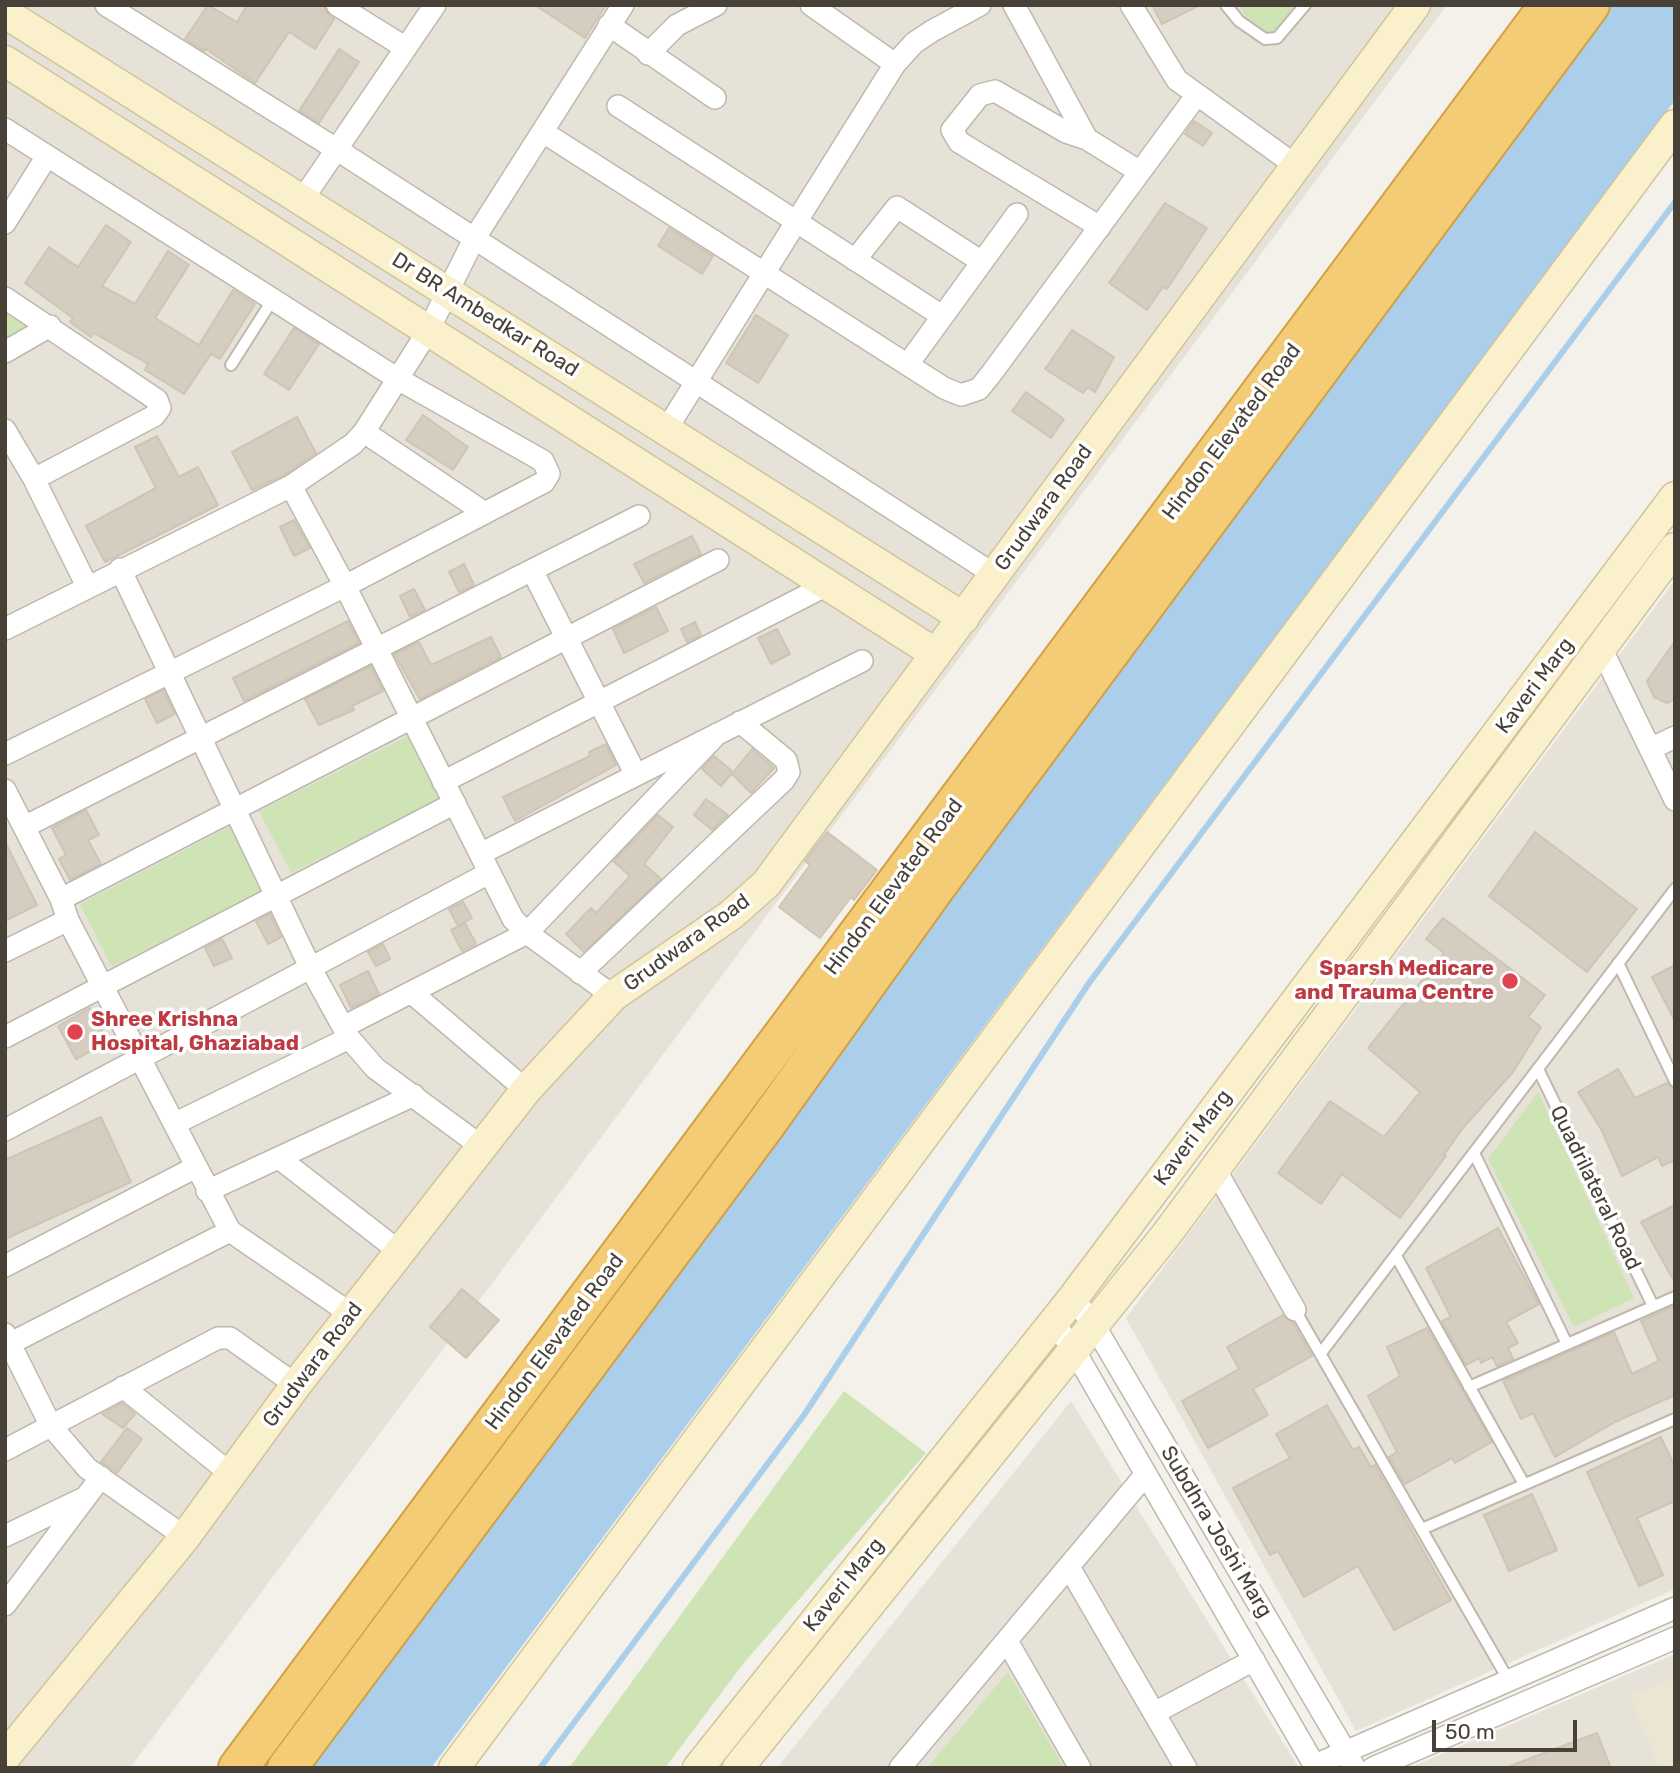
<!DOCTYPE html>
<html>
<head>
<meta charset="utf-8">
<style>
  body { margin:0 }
  #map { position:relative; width:1680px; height:1773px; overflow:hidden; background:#f3f1e9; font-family:Rubik,sans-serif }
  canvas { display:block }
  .frame { position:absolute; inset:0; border:7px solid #474138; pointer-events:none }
  .scale { position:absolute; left:1432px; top:1720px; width:145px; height:32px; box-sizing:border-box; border:4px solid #474138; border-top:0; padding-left:9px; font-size:21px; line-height:24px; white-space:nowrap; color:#474138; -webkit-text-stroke:5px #fff; paint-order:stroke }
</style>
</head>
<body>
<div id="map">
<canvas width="1680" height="1773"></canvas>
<div class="frame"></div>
<div class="scale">50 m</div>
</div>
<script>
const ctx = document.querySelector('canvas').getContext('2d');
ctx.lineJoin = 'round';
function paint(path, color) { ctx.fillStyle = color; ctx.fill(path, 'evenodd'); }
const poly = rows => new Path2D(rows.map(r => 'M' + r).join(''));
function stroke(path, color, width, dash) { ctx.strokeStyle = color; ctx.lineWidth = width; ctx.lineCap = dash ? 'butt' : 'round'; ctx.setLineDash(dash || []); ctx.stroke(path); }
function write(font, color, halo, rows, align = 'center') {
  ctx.font = font + ' Rubik,sans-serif'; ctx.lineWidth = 7; ctx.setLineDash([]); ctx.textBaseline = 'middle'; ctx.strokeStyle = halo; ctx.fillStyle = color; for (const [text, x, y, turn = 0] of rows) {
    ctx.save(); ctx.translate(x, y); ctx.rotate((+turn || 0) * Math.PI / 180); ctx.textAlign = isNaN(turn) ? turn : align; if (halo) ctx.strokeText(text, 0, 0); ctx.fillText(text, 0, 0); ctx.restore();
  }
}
paint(poly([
  [5,5,1447,5,130,1768,5,1768],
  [1675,580,1675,1589,1356,1731,1126,1318],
  [1071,1401,1299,1768,777,1768],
  [1675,1654,1675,1768,1409,1768]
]), '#e7e2d8');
paint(poly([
  [1675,1677,1675,1768,1659,1768,1629,1696]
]), '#ebe5d4');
paint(poly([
  [1239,5,1297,5,1274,37,1246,17],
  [5,306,33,323,5,338],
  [410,735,441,798,291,873,259,811],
  [239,822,272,885,112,967,80,904],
  [1538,1092,1634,1298,1574,1327,1488,1159],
  [844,1391,926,1453,743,1664,665,1768,569,1768],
  [1008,1672,1064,1768,927,1768]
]), '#cee4b5');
paint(poly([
  [1593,5,1675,5,1675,100,431,1768,275,1768]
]), '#abcfeb');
stroke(poly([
  [540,1768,804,1415,1089,983,1675,202]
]), '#abcfeb', 6);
const building = poly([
  [208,5,237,22,247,5,324,5,326,12,334,19,315,49,289,32,255,83,206,49,204,51,185,39,208,5],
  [535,5,606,5,585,38,535,5],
  [1152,5,1200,5,1162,24,1152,5],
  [339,49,359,62,319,123,299,111,339,49],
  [1194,121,1212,133,1203,146,1185,134,1194,121],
  [1165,203,1207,228,1167,289,1163,287,1147,310,1109,283,1165,203],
  [106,225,131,242,102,286,135,304,168,251,189,265,155,318,199,345,233,290,255,304,220,359,211,354,184,394,145,370,148,364,94,333,91,337,70,322,73,318,25,283,49,247,78,267,106,225],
  [669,228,713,256,702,274,658,246,669,228],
  [756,315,788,335,758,383,726,363,756,315],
  [294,328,319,344,289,390,264,374,294,328],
  [1072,330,1114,357,1095,392,1088,387,1083,393,1045,369,1072,330],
  [1026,392,1064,419,1051,438,1012,411,1026,392],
  [423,415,468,447,453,470,406,440,423,415],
  [297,417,316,453,284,475,252,490,232,452,297,417],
  [157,436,179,477,198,467,218,505,105,562,86,526,156,488,135,447,157,436],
  [294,520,310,548,294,556,280,527,294,520],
  [692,536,701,554,644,583,634,564,692,536],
  [464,564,474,585,459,592,449,572,464,564],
  [414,589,425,610,410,617,400,596,414,589],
  [656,607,668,631,624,653,613,629,656,607],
  [348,621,359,643,244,701,233,678,348,621],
  [695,622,701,635,687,642,681,629,695,622],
  [777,629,790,654,771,664,758,638,777,629],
  [491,637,501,657,420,699,394,654,419,642,431,665,491,637],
  [1675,641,1675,699,1667,703,1654,697,1647,681,1675,641],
  [371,666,383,691,352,706,354,710,319,725,305,699,371,666],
  [163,690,175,714,157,723,145,699,163,690],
  [606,744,616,765,515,821,503,797,590,756,589,752,606,744],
  [752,749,774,768,751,793,732,774,752,749],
  [714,756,733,772,721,786,702,769,714,756],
  [706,799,728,815,712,830,694,815,706,799],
  [86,810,99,835,88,840,101,864,70,880,59,859,66,855,52,828,86,810],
  [658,815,673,827,644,864,661,879,584,952,566,934,591,908,596,913,630,876,613,861,658,815],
  [827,832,877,870,854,900,851,897,820,938,779,907,810,865,805,861,827,832],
  [1535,832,1637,909,1587,972,1489,896,1535,832],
  [5,842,37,905,5,921,5,842],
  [463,902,472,918,458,926,449,909,463,902],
  [270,914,281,937,268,944,256,921,270,914],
  [1443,918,1545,995,1528,1017,1541,1027,1513,1072,1462,1129,1444,1155,1446,1156,1400,1218,1342,1174,1321,1204,1278,1173,1330,1101,1384,1137,1420,1092,1368,1048,1444,953,1426,939,1443,918],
  [465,923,476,944,462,951,451,930,465,923],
  [222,939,232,958,214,966,205,948,222,939],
  [383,944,390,959,376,966,368,952,383,944],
  [1675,965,1675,1021,1652,977,1675,965],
  [368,971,379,994,351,1008,340,985,368,971],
  [90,1008,108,1042,76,1059,58,1026,90,1008],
  [1618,1069,1635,1098,1667,1083,1675,1089,1675,1160,1662,1166,1658,1157,1622,1176,1602,1131,1578,1092,1618,1069],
  [101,1117,131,1182,5,1239,5,1160,101,1117],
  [1675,1205,1675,1283,1641,1222,1675,1205],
  [1498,1228,1539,1304,1506,1322,1518,1343,1508,1348,1513,1359,1497,1366,1492,1357,1481,1363,1479,1358,1466,1365,1442,1321,1451,1317,1426,1268,1498,1228],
  [462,1289,499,1320,466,1358,430,1327,462,1289],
  [1675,1306,1675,1395,1615,1422,1555,1457,1533,1413,1521,1419,1503,1381,1614,1332,1632,1374,1659,1361,1641,1321,1675,1306],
  [1283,1315,1293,1323,1312,1356,1253,1389,1268,1415,1208,1448,1182,1401,1239,1369,1227,1347,1283,1315],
  [1427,1328,1492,1442,1455,1463,1452,1458,1405,1484,1389,1457,1397,1452,1368,1396,1400,1376,1387,1347,1427,1328],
  [122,1403,135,1414,123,1428,102,1414,122,1403],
  [1327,1405,1353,1450,1359,1447,1371,1467,1375,1465,1451,1600,1394,1630,1358,1566,1304,1597,1278,1551,1270,1555,1233,1488,1290,1458,1276,1434,1327,1405],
  [127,1428,142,1439,117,1473,101,1462,127,1428],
  [1661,1437,1675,1467,1675,1501,1637,1518,1663,1575,1639,1586,1587,1472,1661,1437],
  [1532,1494,1557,1550,1509,1571,1484,1515,1532,1494],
  [1597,1733,1611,1768,1510,1768,1510,1766,1597,1733]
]);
paint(building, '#d4cdc0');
stroke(building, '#cec5b3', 2);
const lane = poly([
  [1226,5,1239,21,1265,39,1277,38,1305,5],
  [231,365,273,299],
  [1618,963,1675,1081],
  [1538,1069,1653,1306],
  [1474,1153,1567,1344],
  [1396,1256,1524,1484],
  [1295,1310,1509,1681],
  [1321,1353,1675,889],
  [1469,1387,1675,1297],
  [1422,1529,1675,1419]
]);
const street = poly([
  [106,5,336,149,995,575],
  [337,5,406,48],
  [811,5,895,64],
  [1014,5,1087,139],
  [1131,5,1177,80,1295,165],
  [609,25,715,98],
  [648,54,677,25,716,5],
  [618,106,942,316],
  [5,129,398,379,543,461,549,474,544,482,345,586,5,754],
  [543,132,944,388,961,395,979,389,991,374,1196,96],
  [302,200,435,5],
  [5,223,47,156],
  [1100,227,959,142,952,130,980,95,995,91,1066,132,1087,139,1140,172],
  [855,260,897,207,982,262],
  [5,298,157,400,160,408,154,416,34,479],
  [5,352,50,326],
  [908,364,1017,214],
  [5,430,34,479,87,586],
  [666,430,895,64,914,43,932,31,980,5],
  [364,432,485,513],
  [291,486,345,586,513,919,527,933,613,996],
  [120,569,310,967,349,1038,375,1068,482,1147],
  [532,570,636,775],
  [5,629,291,486,353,444,364,432,428,331,474,239,623,5],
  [1601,648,1675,800],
  [1650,749,1675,737],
  [443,782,827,585],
  [5,790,61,899,68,920,230,1231,351,1314],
  [24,827,639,516],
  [480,854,862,661],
  [61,899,718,560],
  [5,951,68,920],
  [580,973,784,780,789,772,786,760,740,722],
  [412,993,526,1090],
  [343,1027,527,933,717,734],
  [5,1037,455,803],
  [176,1123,349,1038],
  [5,1130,489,873],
  [279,1158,400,1252],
  [1215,1169,1295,1310],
  [207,1191,414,1095],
  [5,1266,196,1167],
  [1073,1298,1094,1325,1355,1768],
  [1053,1322,1074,1350,1316,1768],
  [5,1334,51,1426,87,1468,185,1537],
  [5,1346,230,1231],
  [123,1387,231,1474],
  [5,1450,218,1338,230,1338,296,1385],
  [5,1536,82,1499],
  [1069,1567,1186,1768],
  [5,1605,101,1477],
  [1007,1641,1080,1768],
  [1154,1713,1254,1660],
  [1315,1765,1675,1608],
  [900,1768,1146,1474],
  [1373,1768,1675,1638]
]);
const secondary = poly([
  [5,13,964,618],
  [5,61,936,654],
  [5,1757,185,1537,296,1385,526,1090,613,996,731,915,766,884,1415,5],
  [454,1768,1675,125],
  [698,1768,1073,1298,1675,497],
  [738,1768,1166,1235,1675,548]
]);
const highway = poly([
  [238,1768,1549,5],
  [287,1768,764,1127,935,888,1590,5]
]);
stroke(lane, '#beb8ad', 14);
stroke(street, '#beb8ad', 24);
stroke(secondary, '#cfc49c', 33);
stroke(highway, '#d2a145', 42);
stroke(lane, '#fff', 10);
stroke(street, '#fff', 21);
stroke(secondary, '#faf0cc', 30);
stroke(highway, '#f3cc75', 38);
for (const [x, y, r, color] of [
  [1510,981,9,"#e0444e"],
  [75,1032,9,"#e0444e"]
]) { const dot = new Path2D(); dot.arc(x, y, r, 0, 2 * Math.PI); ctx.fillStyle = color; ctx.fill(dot); stroke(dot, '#fff', 2.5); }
write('21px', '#474138', '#fff', [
  ["Dr BR Ambedkar Road",485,315,32],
  ["Hindon Elevated Road",1232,432,-53],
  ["Grudwara Road",1044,508,-54],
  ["Kaveri Marg",1535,686,-53],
  ["Hindon Elevated Road",894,887,-53],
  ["Grudwara Road",687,943,-36],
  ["Kaveri Marg",1193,1138,-53],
  ["Quadrilateral Road",1595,1188,64],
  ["Hindon Elevated Road",555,1342,-53],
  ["Grudwara Road",313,1365,-53],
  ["Subdhra Joshi Marg",1216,1532,59],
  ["Kaveri Marg",844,1585,-51]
]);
write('bold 21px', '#be3a42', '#fff', [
  ["Sparsh Medicare",1494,969],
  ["and Trauma Centre",1494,993],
  ["Shree Krishna",91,1020,"left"],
  ["Hospital, Ghaziabad",91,1044,"left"]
], 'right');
</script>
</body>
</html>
